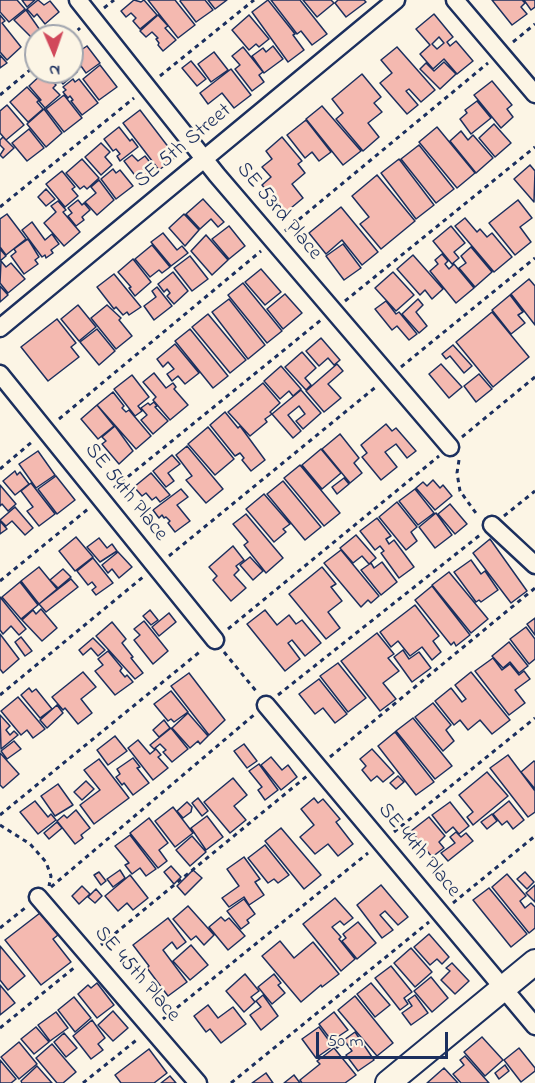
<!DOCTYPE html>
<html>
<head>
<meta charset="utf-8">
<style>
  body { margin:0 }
  #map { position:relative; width:535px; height:1083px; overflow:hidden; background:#fcf5e5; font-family:"Indie Flower",sans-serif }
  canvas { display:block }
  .north { position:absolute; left:24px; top:24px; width:60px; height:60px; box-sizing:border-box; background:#fcf5e5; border:2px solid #a2a6af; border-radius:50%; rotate:178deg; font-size:16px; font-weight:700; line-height:24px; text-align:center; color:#1b2f5e }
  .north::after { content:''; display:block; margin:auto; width:21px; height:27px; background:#d1495b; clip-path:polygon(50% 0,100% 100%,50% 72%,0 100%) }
  .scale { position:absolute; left:316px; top:1032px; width:132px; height:27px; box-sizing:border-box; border:3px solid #1b2f5e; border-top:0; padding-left:8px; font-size:18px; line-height:21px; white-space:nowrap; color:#1b2f5e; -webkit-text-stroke:4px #fcf5e5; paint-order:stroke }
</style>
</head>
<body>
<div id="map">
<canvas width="535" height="1083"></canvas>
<div class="north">N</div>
<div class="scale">50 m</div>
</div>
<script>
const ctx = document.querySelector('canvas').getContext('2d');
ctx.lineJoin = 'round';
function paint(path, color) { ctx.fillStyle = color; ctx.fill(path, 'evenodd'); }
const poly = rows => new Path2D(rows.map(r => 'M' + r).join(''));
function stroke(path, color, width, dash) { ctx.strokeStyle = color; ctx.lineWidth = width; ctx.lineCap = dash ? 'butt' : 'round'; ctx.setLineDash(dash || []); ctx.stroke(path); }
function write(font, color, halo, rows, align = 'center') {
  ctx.font = font + ' "Indie Flower",sans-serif'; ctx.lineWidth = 5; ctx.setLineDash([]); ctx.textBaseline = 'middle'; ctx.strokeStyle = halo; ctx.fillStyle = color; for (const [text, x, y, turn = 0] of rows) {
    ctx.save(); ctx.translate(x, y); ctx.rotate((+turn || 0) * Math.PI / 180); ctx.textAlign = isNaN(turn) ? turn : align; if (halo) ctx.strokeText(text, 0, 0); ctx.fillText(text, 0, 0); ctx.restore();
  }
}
const building = poly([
  [0,0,17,0,25,9,9,22,0,12,0,0],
  [22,0,35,0,27,7,22,0],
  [38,0,44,5,50,1,59,12,45,24,37,14,34,17,27,9,38,0],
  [134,0,141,2,144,0,157,15,140,29,133,21,136,18,131,13,126,17,121,11,134,0],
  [148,0,175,0,195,25,178,38,148,0],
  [181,0,205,0,213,10,196,22,180,1,181,0],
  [208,0,227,0,215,9,208,0],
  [268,0,295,34,293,35,304,50,288,62,252,12,268,0],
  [271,0,300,0,327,34,312,45,301,31,297,34,271,0],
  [303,0,331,0,334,3,317,17,303,0],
  [338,0,364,0,366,2,346,17,335,3,338,0],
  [492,0,522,0,525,3,521,7,527,14,512,25,492,0],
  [524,0,535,0,535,7,531,10,524,0],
  [26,10,40,30,31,37,14,20,26,10],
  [434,14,453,37,447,42,450,46,456,41,473,61,457,74,444,59,433,69,420,54,430,45,416,29,434,14],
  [439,37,444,43,437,49,432,44,439,37],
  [0,15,5,21,2,23,21,47,7,60,0,52,0,15],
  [158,15,168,26,165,28,176,40,163,51,158,45,159,43,156,39,158,38,152,32,146,37,140,31,158,15],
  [249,15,269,39,259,47,256,44,249,50,232,30,249,15],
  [87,46,100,63,86,73,81,66,77,69,72,63,72,50,75,48,78,52,87,46],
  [273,46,283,59,264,73,252,56,263,48,266,52,273,46],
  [243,47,263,72,259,75,264,82,252,91,235,69,240,65,232,56,243,47],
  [397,47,435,90,421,102,409,89,406,91,418,105,407,114,380,83,392,73,381,60,397,47],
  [214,52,228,70,211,82,198,64,214,52],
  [0,55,7,63,0,68,0,55],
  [191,61,206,79,197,86,182,68,191,61],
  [444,62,456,74,440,89,420,69,426,63,434,71,444,62],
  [100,65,117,87,99,100,83,79,100,65],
  [72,66,77,72,63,84,53,72,72,72,72,66],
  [231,69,251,95,234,108,222,93,208,104,200,93,231,69],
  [44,72,56,85,53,88,60,95,45,108,39,101,41,100,29,86,44,72],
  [362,74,381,97,374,103,382,112,368,123,379,137,363,151,336,119,343,113,332,99,362,74],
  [73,79,75,82,79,79,98,103,82,115,71,101,73,100,70,96,68,98,63,92,66,90,63,87,73,79],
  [492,81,512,105,507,109,513,117,501,128,474,95,492,81],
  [27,87,39,100,37,102,43,109,28,122,10,102,27,87],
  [64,95,82,118,64,132,46,109,64,95],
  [477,101,491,118,471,134,460,119,467,113,465,110,477,101],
  [7,105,24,125,6,140,0,133,0,111,7,105],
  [322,106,361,151,343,165,306,119,322,106],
  [44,109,62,133,46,147,27,124,44,109],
  [140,110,176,157,159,170,123,123,140,110],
  [306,120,331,152,319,161,312,152,305,158,287,135,306,120],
  [494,124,511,143,495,157,479,138,494,124],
  [119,127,130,141,132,139,138,147,120,161,117,156,120,154,116,149,113,151,104,139,119,127],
  [437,127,475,173,457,188,419,142,437,127],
  [29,129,44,148,27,161,12,143,29,129],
  [461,131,468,140,473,135,493,158,476,173,450,141,461,131],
  [3,137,14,148,3,158,0,155,4,149,0,145,0,140,3,137],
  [282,137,302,161,298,164,305,173,292,184,303,198,285,213,262,185,271,177,262,167,272,159,266,151,282,137],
  [101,143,110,152,105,157,112,165,101,175,85,157,101,143],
  [419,145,454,189,436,203,401,159,419,145],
  [132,155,138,161,145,156,156,170,140,182,124,161,132,155],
  [82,159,99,178,87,189,84,186,80,189,66,173,82,159],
  [399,159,434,205,416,219,381,173,399,159],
  [530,165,535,171,534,202,514,179,530,165],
  [113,169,116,173,120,170,133,186,116,199,101,179,113,169],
  [62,171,75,187,72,189,78,196,65,207,46,184,62,171],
  [377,175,415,221,381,249,360,224,369,217,352,196,377,175],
  [99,180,114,200,97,215,85,202,96,193,91,187,99,180],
  [46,189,55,199,46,206,38,197,46,189],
  [203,199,224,222,218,227,211,219,200,229,186,214,203,199],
  [78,200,82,205,84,203,90,210,82,217,84,220,76,226,68,216,72,213,68,208,78,200],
  [518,200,532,218,520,227,531,242,515,255,489,223,518,200],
  [58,201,66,210,63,212,80,232,64,246,44,223,56,212,51,206,58,201],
  [341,207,378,252,362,265,342,240,326,254,309,233,341,207],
  [7,214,26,239,6,255,0,247,0,219,7,214],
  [184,214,199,230,185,246,169,228,184,214],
  [465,218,477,232,480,229,487,237,492,233,512,257,494,272,455,226,465,218],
  [32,222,45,240,52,234,59,244,51,250,53,253,46,258,45,255,42,257,22,230,32,222],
  [229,226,245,246,229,259,212,239,229,226],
  [451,226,465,243,454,252,459,258,452,264,433,241,451,226],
  [163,233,177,250,182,246,188,253,171,266,151,242,163,233],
  [206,235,228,260,212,275,191,251,206,235],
  [28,239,39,257,35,260,38,264,24,274,11,256,16,252,14,249,28,239],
  [343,244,361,268,344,280,326,256,343,244],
  [152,245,170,267,162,273,159,270,150,277,135,259,152,245],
  [471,247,492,272,475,287,459,268,466,263,461,256,471,247],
  [0,249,6,256,0,261,0,249],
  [442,254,448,261,445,264,449,269,454,264,474,288,456,303,430,271,438,264,435,260,442,254],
  [413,255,443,289,432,299,425,290,420,295,397,269,413,255],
  [190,256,208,279,192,291,174,268,190,256],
  [133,259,151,282,135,296,129,288,131,287,118,272,133,259],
  [1,261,6,267,11,263,25,279,8,293,0,283,1,261],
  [261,269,281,292,265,305,245,282,261,269],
  [173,272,188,291,174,304,167,296,170,293,167,289,164,292,158,284,173,272],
  [393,272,414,295,396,311,375,288,393,272],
  [114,274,141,307,129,315,127,312,123,315,116,307,114,309,97,287,114,274],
  [529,279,535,286,535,325,511,294,529,279],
  [243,283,282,331,267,343,228,295,243,283],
  [0,286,8,295,0,302,0,286],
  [157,287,172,306,154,320,144,306,156,297,152,291,157,287],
  [285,294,302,313,283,329,267,309,285,294],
  [510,295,523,312,518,315,525,323,511,334,492,310,510,295],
  [229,299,265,345,248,359,212,312,229,299],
  [418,299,423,305,416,312,427,326,419,333,402,314,418,299],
  [386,301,396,314,399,312,417,334,409,340,397,326,392,330,375,309,386,301],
  [78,305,96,327,79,341,61,319,78,305],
  [107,305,121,318,119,320,132,336,116,349,91,318,107,305],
  [492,312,529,357,493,387,456,342,492,312],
  [208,314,246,360,230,373,192,327,208,314],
  [57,319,76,343,71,347,79,357,48,381,21,347,57,319],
  [97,329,115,351,99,365,80,342,97,329],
  [190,329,228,376,213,388,175,341,190,329],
  [321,338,340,360,334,365,328,358,319,366,306,351,321,338],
  [175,344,199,373,185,384,178,376,172,381,167,374,174,369,168,362,163,367,157,359,175,344],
  [453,345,472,366,464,373,450,356,446,359,442,354,453,345],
  [302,352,316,368,305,378,311,385,306,390,285,367,302,352],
  [337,364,343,371,328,384,341,398,324,412,306,391,337,364],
  [441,364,462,387,449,398,429,374,441,364],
  [281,366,301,389,293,396,289,391,280,399,264,381,281,366],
  [154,373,166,388,173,383,176,387,174,389,188,405,170,420,153,400,156,397,143,382,154,373],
  [479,374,492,389,476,402,464,386,479,374],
  [132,375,149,397,138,406,142,411,135,416,114,389,132,375],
  [263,383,280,403,270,412,272,414,265,419,267,422,250,436,228,412,263,383],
  [301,390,321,413,303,429,296,421,305,414,299,406,288,415,301,431,293,438,272,414,301,390],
  [113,392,124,406,122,408,126,412,129,410,151,436,136,449,97,405,113,392],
  [154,402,157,406,155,407,168,421,153,434,141,420,147,415,141,408,148,403,150,405,154,402],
  [97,405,114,426,98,439,81,419,97,405],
  [225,412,238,428,240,426,265,460,251,471,242,460,244,458,240,453,235,456,210,425,225,412],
  [386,424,392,431,396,428,416,451,407,458,396,444,385,452,397,467,381,480,362,457,367,453,361,445,386,424],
  [115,426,133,451,119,464,102,444,106,441,102,437,115,426],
  [208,427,234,459,215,475,188,444,208,427],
  [340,434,359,458,354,463,362,473,350,483,322,449,340,434],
  [187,446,223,489,206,503,186,480,192,476,176,455,187,446],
  [321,449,341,473,322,489,302,465,321,449],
  [38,451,55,475,36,488,19,464,38,451],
  [172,455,180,464,168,473,174,481,166,487,153,471,172,455],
  [300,465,340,513,324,526,284,478,300,465],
  [15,471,17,475,20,472,29,484,15,495,3,481,15,471],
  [151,473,170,495,160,502,156,497,152,500,146,493,142,496,134,487,151,473],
  [56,476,75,500,57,514,38,489,56,476],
  [344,478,349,484,337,494,332,487,344,478],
  [433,480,440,488,443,485,452,496,435,510,416,488,423,482,427,486,433,480],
  [283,481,321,527,305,540,267,494,283,481],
  [31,483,55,514,39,526,27,511,33,507,21,491,31,483],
  [0,485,16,504,8,511,2,504,0,506,0,485],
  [181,489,188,497,177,505,190,521,175,532,168,523,170,521,166,517,164,518,162,515,159,518,153,510,181,489],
  [415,489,434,513,418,525,399,501,415,489],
  [264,494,290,524,283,529,286,532,274,542,246,509,264,494],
  [397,502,417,527,411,532,417,541,406,550,379,517,397,502],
  [450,504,467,524,455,534,438,514,450,504],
  [15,507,33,528,25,535,12,521,6,526,0,520,15,507],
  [436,513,452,535,435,548,419,527,436,513],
  [246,514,283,558,266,573,244,545,248,542,233,524,246,514],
  [377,518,391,536,386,539,389,544,394,540,414,567,399,578,381,553,384,551,380,546,375,550,360,531,377,518],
  [0,521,7,529,0,534,0,521],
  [356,535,376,558,369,564,362,556,353,563,340,548,356,535],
  [76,537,93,557,75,571,59,551,76,537],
  [99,538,107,548,112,544,117,551,100,562,87,547,99,538],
  [490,539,527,591,511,603,473,553,490,539],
  [233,546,244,560,236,566,239,570,234,575,246,588,231,601,213,580,217,576,209,567,233,546],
  [341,550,379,596,371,603,368,600,361,607,324,563,341,550],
  [118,552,132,567,119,578,112,569,108,573,102,565,118,552],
  [250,557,263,571,253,580,240,565,250,557],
  [93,558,113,583,96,595,92,590,96,587,92,582,88,585,77,571,93,558],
  [471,560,481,574,485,571,498,590,481,602,479,600,476,602,454,572,471,560],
  [382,562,397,582,381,595,361,570,371,563,374,568,382,562],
  [39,567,57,589,39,604,21,581,39,567],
  [322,567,336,584,331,587,342,601,328,612,340,628,326,639,289,594,322,567],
  [63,569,71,577,58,588,50,580,63,569],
  [449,572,488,619,471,633,432,585,449,572],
  [71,579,78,587,46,612,39,604,71,579],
  [20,582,38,605,21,619,2,597,20,582],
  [432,586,470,635,456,646,454,642,451,645,415,600,432,586],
  [0,597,26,629,19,635,11,626,3,634,0,630,0,597],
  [415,605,439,636,433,641,441,652,432,660,422,647,410,656,398,641,391,647,380,632,415,605],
  [41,609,57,628,42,641,22,620,33,610,36,614,41,609],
  [150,610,158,620,151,625,143,616,150,610],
  [265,610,277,625,289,615,296,624,302,620,321,643,305,656,292,640,288,643,300,659,285,671,247,624,265,610],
  [169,613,176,622,159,636,152,627,169,613],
  [535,618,535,635,527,624,535,618],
  [144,621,168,651,153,664,134,640,140,635,134,629,144,621],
  [112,622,126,639,122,643,133,657,131,658,143,673,135,679,96,636,112,622],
  [526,627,535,639,535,659,529,664,510,639,526,627],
  [377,633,394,654,388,658,399,671,383,683,396,699,380,711,341,661,377,633],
  [0,634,19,659,3,673,0,669,0,634],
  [21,637,32,651,25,656,15,642,21,637],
  [93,638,105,650,98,656,91,648,83,655,79,650,93,638],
  [509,642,528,666,519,673,510,662,503,668,492,656,509,642],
  [403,650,409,659,419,652,431,668,412,682,394,657,403,650],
  [108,651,122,668,120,671,125,677,127,675,133,682,115,695,95,671,103,665,98,659,108,651],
  [493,658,502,670,510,664,519,675,524,671,530,679,515,690,525,703,509,715,475,671,493,658],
  [338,663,366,698,348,712,320,676,338,663],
  [83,672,96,687,81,699,92,713,78,724,65,708,63,710,52,697,83,672],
  [471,672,510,720,492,734,480,720,468,730,460,720,454,725,435,701,451,688,462,702,466,699,455,685,471,672],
  [189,673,225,720,209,735,171,686,189,673],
  [319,679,347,714,335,723,323,708,315,714,299,694,319,679],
  [29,688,32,692,36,689,52,709,40,718,21,695,29,688],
  [171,691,188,712,174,722,171,719,168,721,154,704,171,691],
  [18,697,45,729,33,738,27,730,21,735,1,711,18,697],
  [433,703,451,725,446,730,454,741,443,751,415,717,433,703],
  [57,705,63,713,47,728,40,720,57,705],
  [188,713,208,736,200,744,198,741,190,748,172,728,188,713],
  [0,715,10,726,6,730,10,735,14,731,18,735,1,749,0,715],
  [413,718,452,766,435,779,396,731,413,718],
  [164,720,170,728,159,737,153,730,164,720],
  [171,728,188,749,172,762,163,752,166,750,160,744,154,749,150,745,171,728],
  [395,732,434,782,416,795,378,746,395,732],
  [115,736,127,751,108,765,97,750,115,736],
  [138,740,150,754,156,749,161,755,158,757,168,768,153,780,128,748,138,740],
  [14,741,21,749,7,759,1,751,14,741],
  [244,744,257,761,247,768,234,751,244,744],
  [372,749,394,773,383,782,377,776,371,781,362,770,366,766,360,759,372,749],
  [0,753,19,774,3,788,0,785,0,753],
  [508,755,535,791,535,812,528,817,490,768,508,755],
  [271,757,282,770,288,765,297,777,281,790,261,765,271,757],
  [133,758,140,767,137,768,149,783,133,795,124,783,122,785,116,777,120,774,117,769,133,758],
  [99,759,129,798,94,824,80,805,100,790,84,770,99,759],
  [534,761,535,762,535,789,521,772,534,761],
  [259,764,278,790,265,800,258,790,262,787,249,771,259,764],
  [487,772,508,796,473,825,467,817,473,812,459,795,487,772],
  [398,776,404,782,396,789,390,783,398,776],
  [233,778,247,795,234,806,246,820,230,833,204,802,233,778],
  [86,781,94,789,82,800,74,792,86,781],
  [58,784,73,805,55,816,41,796,58,784],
  [198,798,208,811,202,816,192,803,198,798],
  [314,798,318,803,323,799,340,819,336,822,353,844,338,856,328,844,315,854,300,837,314,825,301,809,314,798],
  [35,801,48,817,51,814,56,820,38,834,20,812,35,801],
  [509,801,524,820,513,829,507,821,502,825,493,814,509,801],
  [187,802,192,807,191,812,183,818,177,811,187,802],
  [450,802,469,826,459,834,453,827,446,833,432,815,450,802],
  [173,807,193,833,175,847,155,821,173,807],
  [76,810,90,828,81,835,83,838,75,844,57,821,64,815,67,818,76,810],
  [492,814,497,821,487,829,481,822,492,814],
  [207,816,223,837,206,850,191,828,207,816],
  [429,817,445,836,439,842,444,848,432,857,411,831,429,817],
  [149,818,168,843,159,850,167,861,158,868,130,833,149,818],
  [57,822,62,828,49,839,44,833,57,822],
  [281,828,321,875,304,889,265,841,281,828],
  [456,832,461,837,466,833,473,841,448,861,441,853,455,843,450,837,456,832],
  [130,835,156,869,146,876,140,868,132,874,125,865,129,863,115,846,130,835],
  [192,836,206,852,190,866,176,850,192,836],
  [265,845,289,875,278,883,274,879,268,883,248,858,265,845],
  [244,857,260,879,255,882,264,895,249,905,244,897,229,907,222,898,239,886,227,869,244,857],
  [171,866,181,877,174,884,164,872,171,866],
  [120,870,125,878,113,887,107,879,120,870],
  [193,870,202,878,185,895,177,886,193,870],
  [99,872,106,881,101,885,94,875,99,872],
  [525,872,534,882,527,889,517,879,525,872],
  [507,874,526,896,520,901,525,908,531,903,535,907,535,928,529,933,492,887,507,874],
  [130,875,148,898,133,910,127,903,118,911,105,896,130,875],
  [381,885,408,917,398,925,385,911,380,915,393,930,382,938,357,905,381,885],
  [535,885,535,902,526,893,535,885],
  [82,886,90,894,79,904,72,896,82,886],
  [489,888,527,934,511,947,473,900,489,888],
  [96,889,102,896,95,903,88,897,96,889],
  [335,898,353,918,344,925,340,921,332,927,341,937,339,939,355,959,341,971,303,924,335,898],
  [244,899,255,914,247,920,249,923,241,929,227,911,244,899],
  [188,906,214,935,204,945,196,936,191,940,173,919,188,906],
  [40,913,58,935,53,939,71,962,41,985,5,940,40,913],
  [221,917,225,921,229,918,245,936,228,950,209,927,221,917],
  [168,918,186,942,177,949,172,942,163,950,187,982,168,996,147,968,149,966,133,945,168,918],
  [358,922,376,943,357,959,342,941,346,938,343,934,358,922],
  [429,934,449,957,442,964,437,959,430,965,414,947,429,934],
  [280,941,294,958,313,942,339,974,322,987,321,985,301,1002,262,956,280,941],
  [191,945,208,965,190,980,173,961,191,945],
  [0,946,25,976,8,990,0,980,0,946],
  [411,948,432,972,415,987,394,963,411,948],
  [452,963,469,981,455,994,441,980,450,971,446,968,452,963],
  [391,966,412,992,404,998,408,1004,400,1010,375,978,391,966],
  [245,974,259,991,251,997,255,1002,244,1012,226,991,245,974],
  [274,974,281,983,278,985,285,993,272,1004,258,987,274,974],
  [431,977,448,998,432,1012,414,991,431,977],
  [97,983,114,1005,97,1018,78,994,88,985,91,988,97,983],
  [371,983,390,1005,375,1017,357,994,371,983],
  [0,985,15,1003,0,1015,0,985],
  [263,995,278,1016,261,1030,250,1015,261,1007,256,1001,263,995],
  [415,995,428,1013,411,1025,402,1013,412,1006,408,1000,415,995],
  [355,996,393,1043,377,1056,338,1010,355,996],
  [74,997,91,1018,75,1032,58,1010,74,997],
  [208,1005,218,1018,233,1007,246,1024,221,1043,210,1029,206,1032,194,1016,208,1005],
  [113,1011,128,1028,113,1041,98,1025,113,1011],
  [56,1012,68,1028,50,1041,38,1025,56,1012],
  [334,1012,348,1030,339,1036,345,1043,337,1048,319,1024,334,1012],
  [92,1020,105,1038,98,1044,103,1050,91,1059,73,1036,92,1020],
  [36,1027,49,1042,34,1054,21,1039,36,1027],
  [319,1027,333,1046,316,1058,302,1039,319,1027],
  [355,1032,374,1060,358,1071,346,1055,352,1051,344,1040,355,1032],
  [64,1033,77,1048,66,1057,54,1042,64,1033],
  [482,1037,503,1060,485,1076,464,1052,482,1037],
  [19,1042,37,1064,19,1079,1,1057,19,1042],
  [52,1044,76,1072,63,1083,57,1083,36,1058,52,1044],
  [334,1048,356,1075,345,1083,302,1083,300,1080,320,1064,317,1061,334,1048],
  [519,1048,535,1068,535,1071,521,1082,504,1060,519,1048],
  [149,1049,167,1073,154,1083,121,1083,115,1075,149,1049],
  [465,1056,489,1083,461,1083,453,1074,464,1065,460,1060,465,1056],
  [0,1060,16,1079,11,1083,0,1083,0,1060],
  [505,1065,509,1071,499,1079,495,1073,505,1065],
  [37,1066,52,1083,22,1083,21,1081,37,1066],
  [444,1068,458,1083,427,1083,444,1068],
  [266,1073,273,1083,252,1083,266,1073],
  [294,1075,300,1083,284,1083,294,1075],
  [170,1076,176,1083,161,1083,170,1076]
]);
paint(building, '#f4b9b0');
stroke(building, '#1b2f5e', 1.5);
const street = poly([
  [78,0,217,175,450,447],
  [455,0,535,94],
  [0,328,396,0],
  [0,374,215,640],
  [492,525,535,565],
  [266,705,535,1026],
  [38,897,198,1083]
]);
const secondary = poly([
  [388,1083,535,962]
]);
stroke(street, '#1b2f5e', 21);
stroke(secondary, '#1b2f5e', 28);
stroke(poly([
  [104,8,114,0],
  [71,36,80,28],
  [513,42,535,24],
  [160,76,254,0],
  [0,95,36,65],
  [0,207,134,98],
  [285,231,488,63],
  [345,301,535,147],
  [401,367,535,258],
  [59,419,261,251],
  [462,437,535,377],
  [459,460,457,473,460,491,478,516],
  [0,469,33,441],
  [114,488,321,320],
  [504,516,535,491],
  [169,556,377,386],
  [0,581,88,509],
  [228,629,439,456],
  [224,652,256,691],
  [0,695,143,577],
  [278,695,480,535],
  [330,757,535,588],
  [0,815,202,650],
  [0,825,30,844,46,862,51,876,49,886],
  [394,832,535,718],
  [51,887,255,714],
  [453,903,535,836],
  [0,928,25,908],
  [101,945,307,776],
  [163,1019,368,853],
  [0,1028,75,967],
  [83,1083,139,1038],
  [231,1083,429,922]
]), '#1b2f5e', 3, [4.5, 4.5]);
stroke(street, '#fcf5e5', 16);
stroke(secondary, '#fcf5e5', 24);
write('21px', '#1b2f5e', '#fcf5e5', [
  ["SE 5th Street",184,147,-40],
  ["SE 53rd Place",278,212,50],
  ["SE 54th Place",125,493,51],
  ["SE 44th Place",418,851,50],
  ["SE 45th Place",136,975,49]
]);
</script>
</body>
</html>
